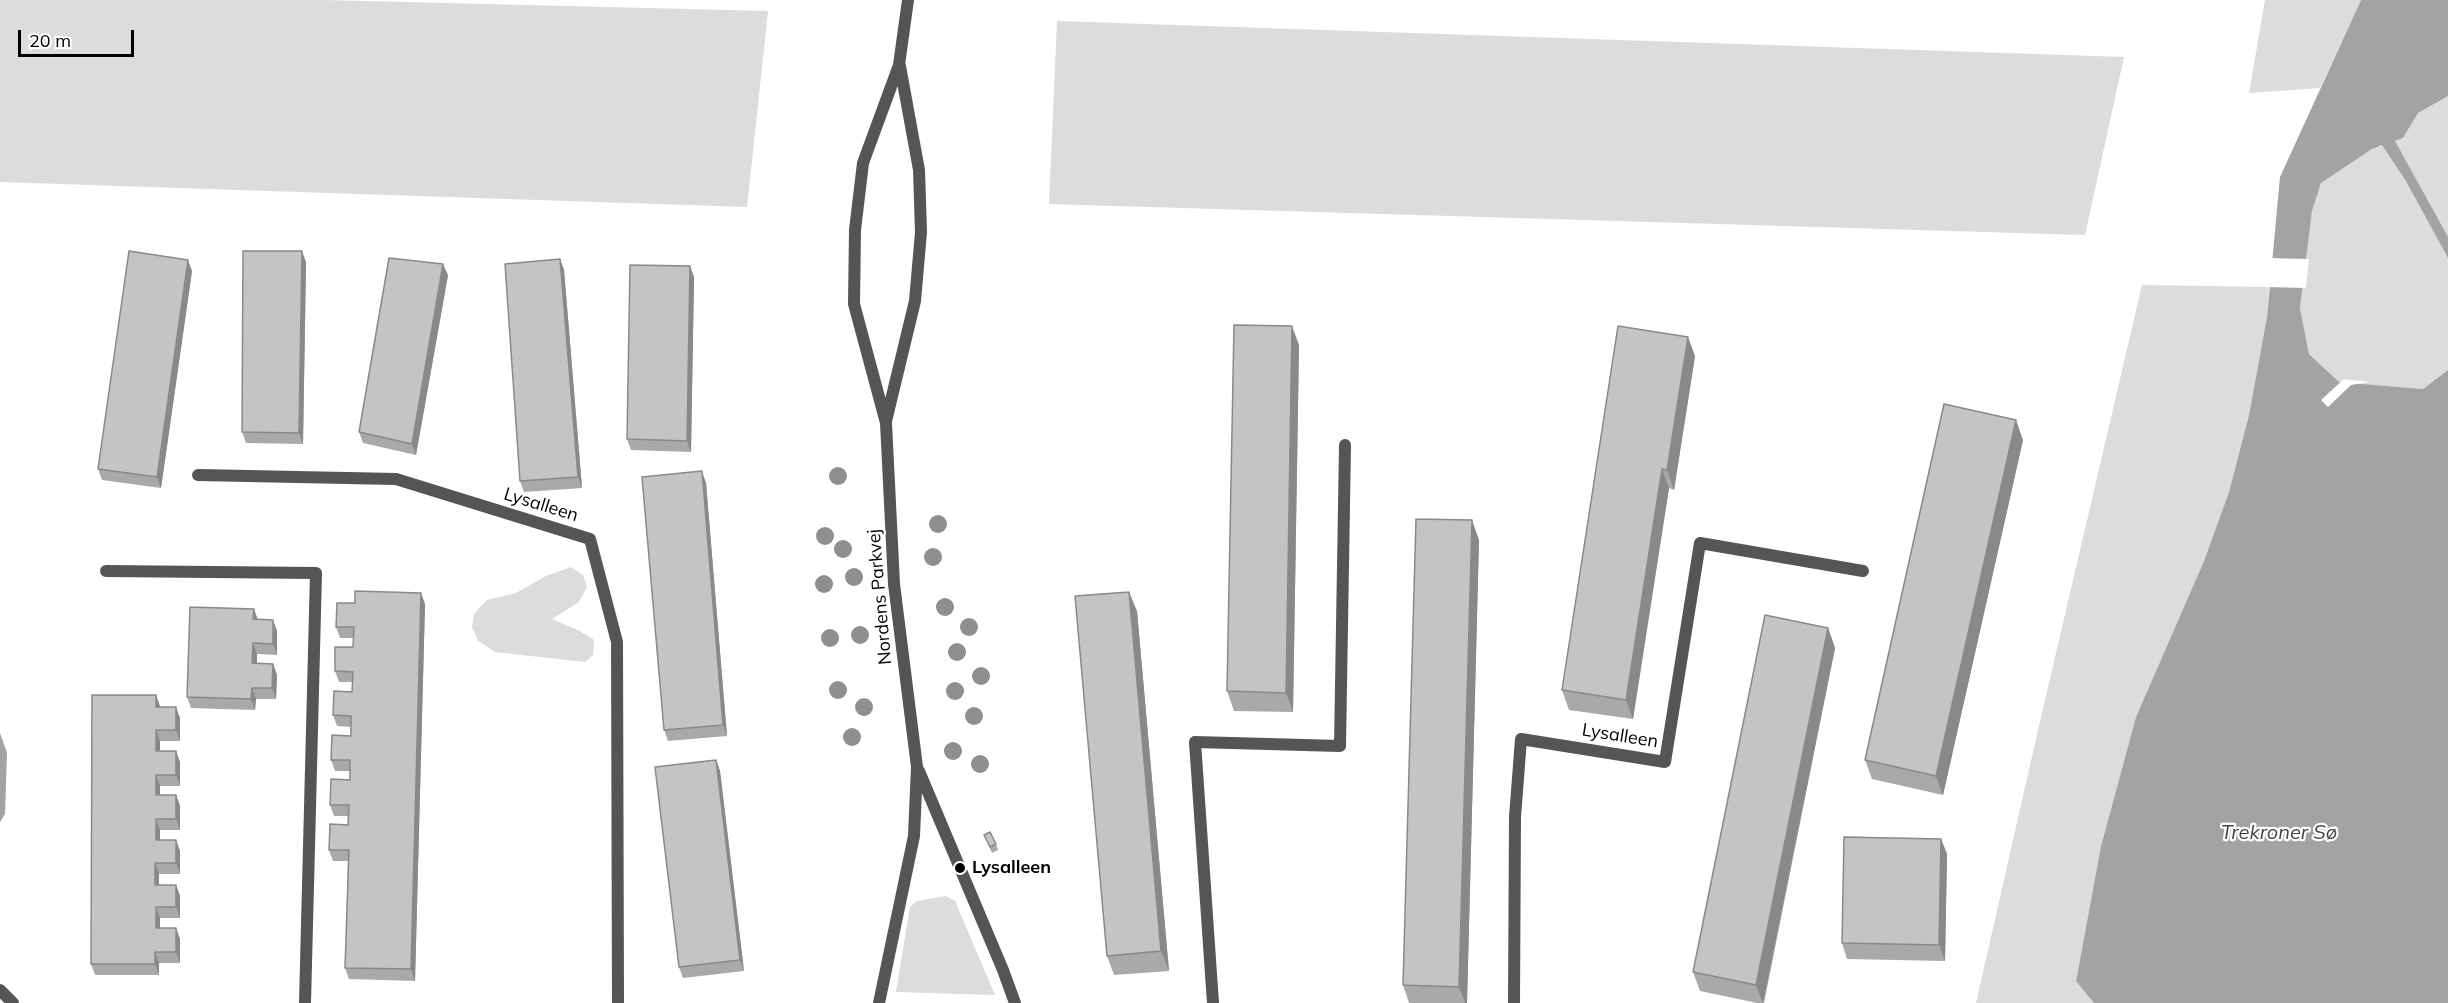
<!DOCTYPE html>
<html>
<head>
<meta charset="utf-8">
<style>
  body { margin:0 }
  #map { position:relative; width:2448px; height:1003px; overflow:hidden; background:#fff; font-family:Mulish,sans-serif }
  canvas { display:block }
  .scale { position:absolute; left:18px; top:30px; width:116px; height:27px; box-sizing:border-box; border:3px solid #000; border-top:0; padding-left:8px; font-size:18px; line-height:21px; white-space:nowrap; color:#000; -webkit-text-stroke:4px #fff; paint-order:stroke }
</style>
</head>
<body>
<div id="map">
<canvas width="2448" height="1003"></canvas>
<div class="scale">20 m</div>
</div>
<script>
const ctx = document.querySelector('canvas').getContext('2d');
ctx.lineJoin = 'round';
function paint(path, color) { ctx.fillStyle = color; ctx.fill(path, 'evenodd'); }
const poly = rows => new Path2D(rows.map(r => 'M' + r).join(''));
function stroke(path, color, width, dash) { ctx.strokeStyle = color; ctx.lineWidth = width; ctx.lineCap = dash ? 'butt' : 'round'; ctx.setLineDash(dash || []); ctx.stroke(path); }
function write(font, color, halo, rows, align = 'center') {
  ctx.font = font + ' Mulish,sans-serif'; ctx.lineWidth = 4.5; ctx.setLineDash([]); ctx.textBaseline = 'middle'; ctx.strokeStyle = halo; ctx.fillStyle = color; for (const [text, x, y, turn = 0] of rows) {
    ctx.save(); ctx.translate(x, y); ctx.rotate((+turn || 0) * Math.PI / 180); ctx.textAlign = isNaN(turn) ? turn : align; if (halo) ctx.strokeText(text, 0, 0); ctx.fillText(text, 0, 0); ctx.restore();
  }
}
paint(poly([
  [0,0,325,0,768,11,747,207,0,182],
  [2265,0,2361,0,2320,88,2249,93],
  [1057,21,2124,57,2085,235,1049,204],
  [2448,96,2448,370,2423,389,2339,382,2309,354,2300,308,2312,211,2321,183,2372,149,2382,145,2400,152,2395,141,2403,138,2418,113],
  [2142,285,2269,287,2267,317,2249,415,2229,492,2204,561,2136,717,2101,846,2076,980,2094,1003,1976,1003,2038,730],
  [571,567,583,575,587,587,579,602,552,619,580,631,594,640,593,655,585,662,495,652,478,641,472,627,474,614,487,600,516,593,546,576],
  [946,896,955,901,995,995,896,992,910,907,917,901]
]), '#dcdcdc');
paint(poly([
  [2361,0,2448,0,2448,96,2418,113,2403,138,2395,141,2448,237,2448,258,2406,181,2382,145,2372,149,2321,183,2312,211,2300,308,2309,354,2339,382,2423,389,2448,370,2448,1003,2094,1003,2076,981,2101,846,2136,717,2204,561,2229,492,2249,415,2267,317,2280,177],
  [0,733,7,753,5,814,0,822]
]), '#a3a3a3');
paint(poly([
  [2268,258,2309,259,2306,288,2266,287],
  [2344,379,2370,382,2351,385,2328,407,2321,400]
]), '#fff');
stroke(poly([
  [886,421,915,301,921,232,919,170,900,66],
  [198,475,396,479,590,539,617,642,618,1003],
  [106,571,316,573,305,1003],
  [919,771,1003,970,1015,1003],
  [0,990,13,1003],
  [879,1003,914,836,917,767,894,584,886,423,854,304,855,230,863,163,899,65,908,0],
  [1213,1003,1195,742,1340,746,1345,445],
  [1514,1003,1515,817,1521,739,1665,762,1700,543,1863,571]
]), '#555', 12);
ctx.fillStyle = '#8f8f8f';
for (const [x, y] of [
  [838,476],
  [938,524],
  [825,536],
  [843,549],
  [933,557],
  [854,577],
  [824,584],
  [945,607],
  [969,627],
  [860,635],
  [830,638],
  [957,652],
  [981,676],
  [838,690],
  [955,691],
  [864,707],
  [974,716],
  [852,737],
  [953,751],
  [980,764]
]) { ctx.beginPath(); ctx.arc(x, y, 9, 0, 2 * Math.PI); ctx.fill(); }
paint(poly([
  [560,259,564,270,582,488,524,492,520,481],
  [306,262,303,444,246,443,242,432],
  [192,271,161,488,102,480,98,469],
  [448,275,416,455,363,443,359,432],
  [694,277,691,452,631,450,627,439],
  [1299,345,1293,712,1234,711,1227,691],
  [1695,356,1674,490,1669,488,1633,719,1569,710,1562,690],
  [2023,440,1943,795,1872,779,1865,760],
  [706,483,727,736,668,741,664,730],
  [1479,540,1467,1003,1409,1003,1403,985],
  [425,604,415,981,349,979,345,968,348,861,333,861,329,850,348,825,348,816,334,816,330,805,350,780,350,771,335,771,331,760,351,736,351,727,337,726,333,715,352,692,352,682,339,682,335,671,353,647,353,638,340,638,336,627],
  [254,609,257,620,273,620,277,631,277,655,257,654,257,663,273,664,277,675,276,699,256,699,255,710,191,708,187,697],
  [1137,611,1169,971,1114,975,1107,956],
  [1828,628,1835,648,1764,1003,1757,1003,1700,991,1693,972],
  [160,707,180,718,180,741,160,741,160,751,180,762,180,786,160,786,160,795,176,795,180,806,180,830,160,830,160,840,176,840,180,851,180,874,159,874,159,885,176,885,180,896,180,918,160,918,160,928,176,928,180,939,180,963,159,963,159,975,95,975,91,964],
  [716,760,720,771,744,971,683,978,679,967],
  [984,835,996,844,998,850,992,853],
  [1941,839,1947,854,1945,961,1847,959,1842,943]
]), '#a9a9a9');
paint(poly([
  [302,251,306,262,303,444,299,433],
  [560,259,564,270,582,488,578,477],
  [188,260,192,271,161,488,157,477],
  [443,264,448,275,416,455,412,444],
  [690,266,694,277,691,452,687,441],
  [1292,326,1299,345,1293,712,1286,693],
  [1688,337,1695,356,1674,490,1667,470],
  [2016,420,2023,440,1943,795,1936,776],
  [1662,469,1669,488,1633,719,1626,700],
  [702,471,706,483,727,736,723,725],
  [1472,520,1479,540,1467,1003,1465,1003,1459,987],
  [1129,592,1137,611,1169,971,1161,951],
  [421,593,425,604,415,981,411,969],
  [254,609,258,620,253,619],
  [273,620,277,631,277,655,273,644],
  [1828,628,1835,648,1763,1003,1756,985],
  [253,643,257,654,257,674,252,663],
  [273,664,277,675,276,699,272,688],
  [252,688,256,699,255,710,251,699],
  [156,695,160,706,160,718,156,707],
  [176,707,180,718,180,741,176,730],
  [156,730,160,741,160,762,156,751],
  [176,751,180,762,180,786,176,775],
  [716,760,720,771,744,971,740,960],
  [156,775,160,786,160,806,156,795],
  [176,795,180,806,180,830,176,819],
  [156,819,160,830,160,851,156,840],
  [1941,839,1947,854,1945,961,1939,945],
  [176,840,180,851,180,874,176,863],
  [155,863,159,874,159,896,155,885],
  [176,885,180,896,180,918,176,907],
  [156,907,160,918,160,939,156,928],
  [176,928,180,939,180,963,176,952],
  [155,952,159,963,159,975,155,964]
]), '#898989');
const building = poly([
  [129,251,188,260,157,477,98,469,129,251],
  [243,251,302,251,299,433,242,432,243,251],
  [389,258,443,264,412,444,359,432,389,258],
  [560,259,578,477,520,481,505,264,560,259],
  [630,265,690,266,687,441,627,439,630,265],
  [1234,325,1292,326,1286,693,1227,691,1234,325],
  [1618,326,1688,337,1667,470,1662,469,1626,700,1562,690,1618,326],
  [1944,404,2016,420,1936,776,1865,760,1944,404],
  [702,471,723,725,664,730,642,477,702,471],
  [1416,519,1472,520,1459,987,1403,985,1416,519],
  [355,591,421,593,411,969,345,968,349,850,329,850,330,824,348,825,349,805,330,805,331,779,350,780,350,760,331,760,332,735,351,736,351,716,333,715,334,691,352,692,353,672,335,671,335,647,353,647,354,627,336,627,337,603,355,603,355,591],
  [1129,592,1161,951,1107,956,1075,596,1129,592],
  [190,607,254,609,253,619,273,620,273,644,253,643,252,663,273,664,272,688,252,688,251,699,187,697,190,607],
  [1765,615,1828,628,1756,985,1693,972,1765,615],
  [92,695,156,695,156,707,176,707,176,730,156,730,156,751,176,751,176,775,156,775,156,795,176,795,176,819,156,819,156,840,176,840,176,863,155,863,155,885,176,885,176,907,156,907,156,928,176,928,176,952,155,952,155,964,91,964,92,695],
  [716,760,740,960,679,967,655,767,716,760],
  [990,832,996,844,990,847,984,835,990,832],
  [1844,837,1941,839,1939,945,1842,943,1844,837]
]);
paint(building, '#c4c4c4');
stroke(building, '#898989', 1.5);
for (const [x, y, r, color] of [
  [960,868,6,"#000"]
]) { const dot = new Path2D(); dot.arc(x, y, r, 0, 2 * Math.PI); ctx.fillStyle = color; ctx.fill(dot); stroke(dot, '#fff', 2); }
write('18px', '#000', '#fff', [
  ["Lysalleen",541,505,17],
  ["Nordens Parkvej",880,597,-95],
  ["Lysalleen",1620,736,9]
]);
write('bold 18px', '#000', '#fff', [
  ["Lysalleen",972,868]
], 'left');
write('italic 20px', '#444', '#fff', [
  ["Trekroner Sø",2279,833]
]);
</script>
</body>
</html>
